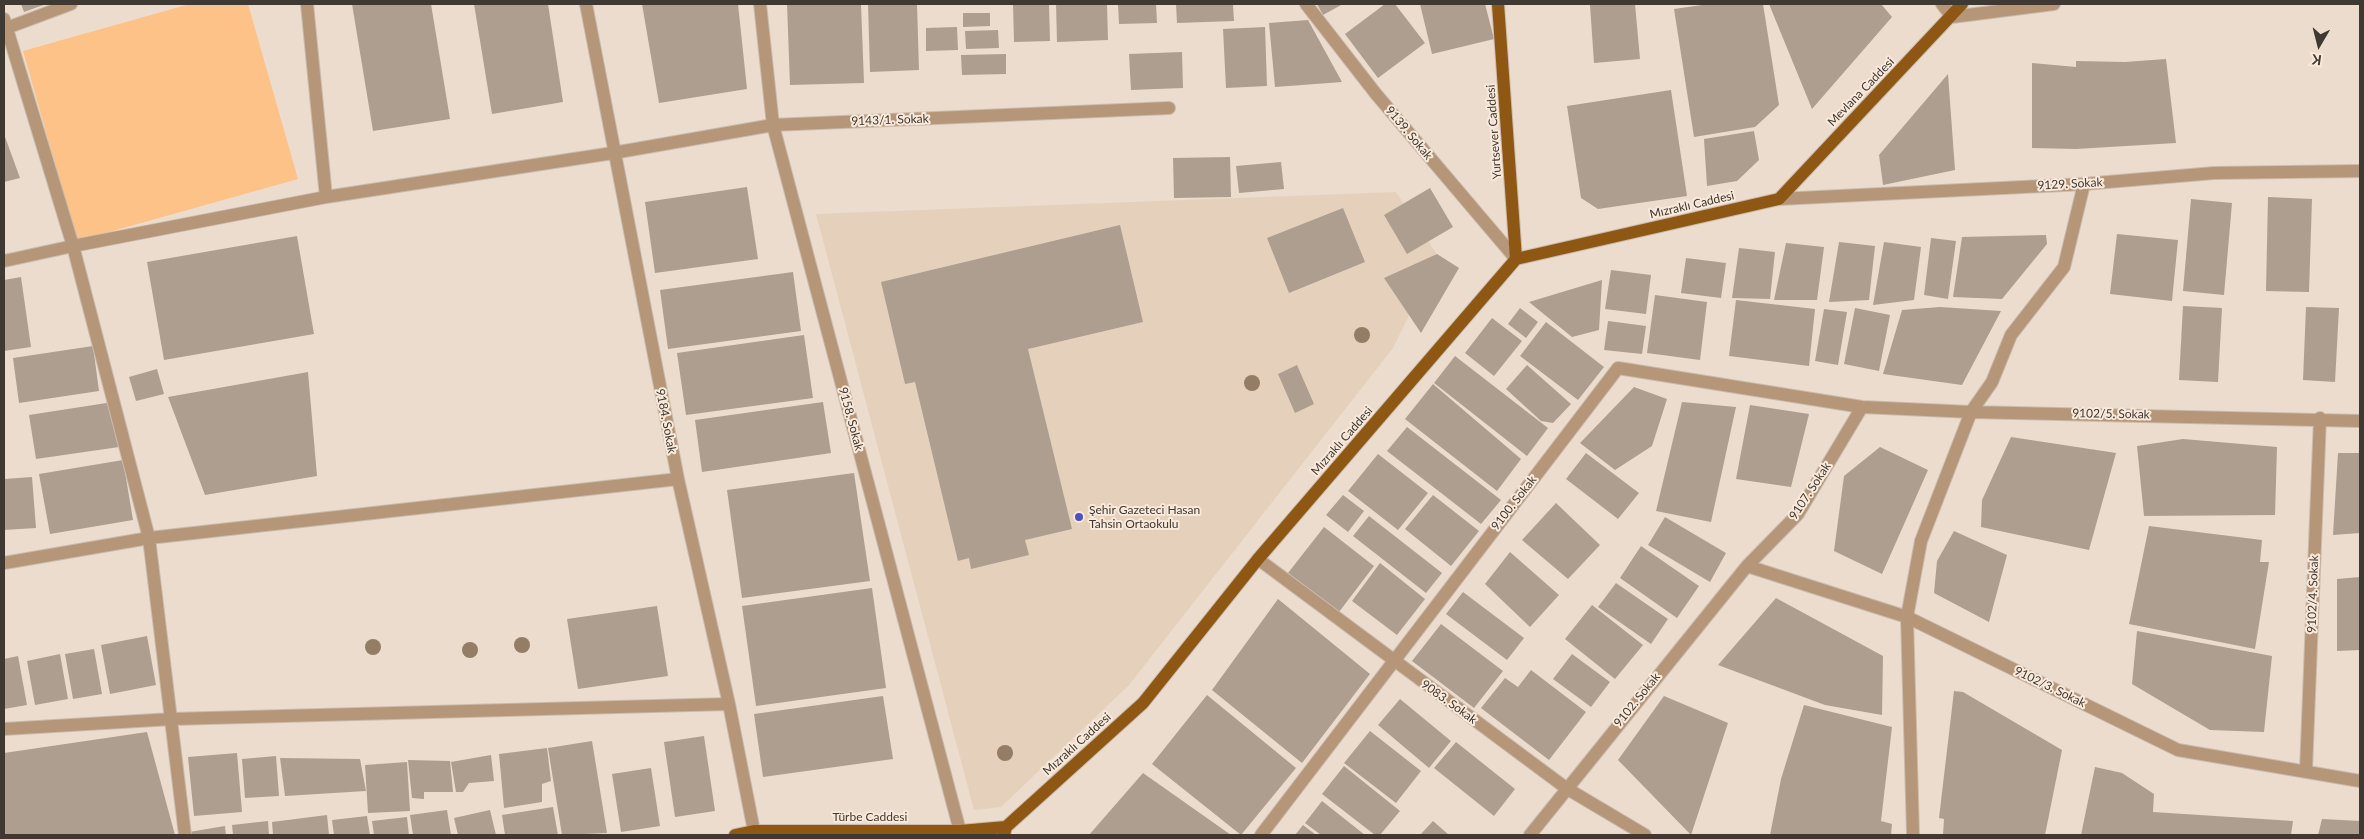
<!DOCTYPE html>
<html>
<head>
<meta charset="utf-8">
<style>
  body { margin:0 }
  #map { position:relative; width:2364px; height:839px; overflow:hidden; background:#ecdccd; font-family:Lato,sans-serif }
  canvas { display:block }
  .frame { position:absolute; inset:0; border:5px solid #3f3933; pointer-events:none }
  .north { position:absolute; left:2294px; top:20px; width:50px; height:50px; -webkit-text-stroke:4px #f9e9da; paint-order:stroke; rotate:188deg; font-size:14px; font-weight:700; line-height:20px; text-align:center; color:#3f3933 }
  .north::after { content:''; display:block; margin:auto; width:18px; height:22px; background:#3f3933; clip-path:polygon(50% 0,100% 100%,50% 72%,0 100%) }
</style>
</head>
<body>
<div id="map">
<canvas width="2364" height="839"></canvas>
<div class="frame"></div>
<div class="north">K</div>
</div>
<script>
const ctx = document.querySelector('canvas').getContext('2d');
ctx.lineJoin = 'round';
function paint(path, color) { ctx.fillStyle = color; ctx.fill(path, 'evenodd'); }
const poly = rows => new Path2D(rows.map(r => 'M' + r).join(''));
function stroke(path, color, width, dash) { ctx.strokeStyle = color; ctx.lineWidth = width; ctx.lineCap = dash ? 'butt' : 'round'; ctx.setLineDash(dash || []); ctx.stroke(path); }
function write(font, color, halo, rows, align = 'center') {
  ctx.font = font + ' Lato,sans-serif'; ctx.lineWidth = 4; ctx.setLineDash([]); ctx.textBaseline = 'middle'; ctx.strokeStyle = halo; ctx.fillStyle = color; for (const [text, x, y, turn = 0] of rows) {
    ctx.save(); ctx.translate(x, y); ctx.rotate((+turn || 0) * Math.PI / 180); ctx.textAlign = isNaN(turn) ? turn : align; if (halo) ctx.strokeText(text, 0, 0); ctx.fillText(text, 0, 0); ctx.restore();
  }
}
paint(poly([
  [1396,192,1438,256,1393,348,1129,685,1001,807,974,810,816,214]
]), '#e5d0bb');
paint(poly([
  [190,4,248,4,298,179,77,241,23,51]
]), '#fcc287');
paint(poly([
  [21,4,46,4,24,12],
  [352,4,431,4,450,119,373,131],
  [474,4,548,4,563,102,492,114],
  [642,4,738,4,747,89,659,103],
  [787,4,861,4,864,83,790,85],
  [868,4,917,4,919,70,870,72],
  [1013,4,1049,4,1050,41,1014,42],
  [1056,4,1107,4,1108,40,1057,42],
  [1118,4,1156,4,1157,23,1119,24],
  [1176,4,1233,4,1234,21,1177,23],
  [1317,4,1343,4,1323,15],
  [1385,4,1395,4,1425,43,1378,78,1345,34],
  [1420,4,1485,4,1494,39,1432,54],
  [1635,4,1640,59,1594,63,1590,5],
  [1709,4,1763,4,1779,105,1755,127,1694,137,1674,9],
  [1769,4,1881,4,1892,17,1812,109],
  [963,13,990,13,990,26,963,27],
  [1308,20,1342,82,1275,87,1269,23],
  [957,27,958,50,926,51,926,28],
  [1265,27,1267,86,1226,88,1223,29],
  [998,30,999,48,966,49,965,31],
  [1182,52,1183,88,1131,90,1129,54],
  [1006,54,1006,74,962,75,961,55],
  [2166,59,2176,143,2076,149,2032,148,2032,63,2076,67,2076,61,2125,62],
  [1948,74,1955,170,1883,185,1879,155],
  [1671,90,1687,196,1598,209,1581,198,1567,106],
  [1754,131,1759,160,1737,181,1707,186,1704,139],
  [4,134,20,178,4,182],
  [1230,157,1231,197,1174,198,1173,158],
  [1281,162,1284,189,1239,193,1236,166],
  [747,187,758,259,655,273,645,202],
  [1430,188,1453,227,1407,254,1384,215],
  [2268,197,2312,199,2309,292,2266,291],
  [2191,199,2232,203,2224,295,2183,291],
  [1343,208,1365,262,1289,293,1267,238],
  [1120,225,1143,322,1028,349,1072,529,1025,540,1029,555,971,569,969,558,958,561,915,382,905,384,881,282],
  [2117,234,2178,240,2172,301,2110,294],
  [2046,235,2047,244,2002,299,1953,297,1962,237],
  [297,236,314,334,164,360,147,262],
  [1931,238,1956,241,1948,299,1924,295],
  [1839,242,1875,246,1869,300,1829,302],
  [1884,242,1921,247,1914,300,1873,305],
  [1786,243,1824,247,1817,300,1774,300],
  [1739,248,1775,252,1770,299,1732,298],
  [1437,254,1459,268,1421,333,1384,278],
  [1686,258,1726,263,1721,298,1681,293],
  [1611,270,1651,275,1646,314,1605,309],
  [793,272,801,331,668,349,660,290],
  [21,277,31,347,4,351,4,280],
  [1602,280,1599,330,1572,337,1529,302],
  [1655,295,1707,302,1700,360,1647,353],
  [1736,300,1815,309,1809,366,1729,356],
  [2183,306,2222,308,2218,382,2179,380],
  [1940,307,2001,311,1962,385,1883,374,1902,310],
  [2306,307,2339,308,2335,382,2303,380],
  [1520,308,1538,322,1526,338,1508,324],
  [1855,308,1890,315,1879,371,1844,364],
  [1824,309,1847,312,1838,365,1815,361],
  [1492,318,1522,341,1494,376,1465,353],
  [1608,321,1646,326,1642,354,1604,350],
  [1546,322,1604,367,1578,400,1520,356],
  [804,335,813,398,686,415,677,353],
  [93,346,99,391,19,403,13,358],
  [1455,356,1548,428,1527,456,1434,383],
  [1297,365,1314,404,1295,413,1278,374],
  [1527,365,1571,404,1553,423,1541,421,1506,389],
  [157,369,164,394,136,401,129,377],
  [308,372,317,476,205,495,168,397],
  [1433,384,1521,459,1497,491,1405,419],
  [1634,387,1667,399,1652,446,1615,470,1580,443],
  [113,402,119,447,36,459,29,415],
  [823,402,831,453,702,472,695,420],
  [1682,402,1736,407,1711,522,1656,511],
  [1750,405,1809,414,1791,487,1736,479],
  [1407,427,1501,500,1481,524,1387,451],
  [2011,437,2116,453,2089,550,1981,527,1982,500],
  [2183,439,2277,447,2275,515,2144,516,2137,446],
  [1880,447,1928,470,1882,574,1834,551,1844,476],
  [1586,453,1639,493,1618,519,1566,479],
  [2338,453,2360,453,2360,533,2333,535],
  [1378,454,1428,493,1398,530,1348,491],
  [123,460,133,520,50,534,39,474],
  [854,473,870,581,742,598,727,490],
  [32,477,36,528,4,530,4,479],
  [1343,495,1364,511,1348,532,1326,515],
  [1433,495,1479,531,1451,566,1405,529],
  [1556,503,1600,545,1568,579,1522,540],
  [1369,516,1442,573,1426,593,1353,536],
  [1665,517,1726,553,1710,582,1648,545],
  [2149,526,2262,540,2260,562,2269,562,2255,649,2129,624],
  [1324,527,1374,566,1339,612,1288,573],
  [1954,531,2007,555,1989,622,1934,593,1937,561],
  [1641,546,1699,586,1677,618,1620,578],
  [1510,552,1559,595,1530,627,1485,584],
  [1380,563,1425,599,1397,635,1352,601],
  [2360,577,2360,650,2337,651,2337,579],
  [1616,583,1668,619,1651,644,1598,607],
  [872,588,886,688,756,706,742,606],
  [1463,592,1524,638,1507,660,1446,614],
  [1776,598,1883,656,1882,715,1825,705,1718,665],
  [1278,599,1370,674,1302,763,1212,690],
  [1592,605,1643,645,1615,679,1565,639],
  [657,606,668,676,578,689,567,619],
  [1441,624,1503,671,1474,708,1412,661],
  [2137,631,2272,656,2264,732,2210,730,2132,684],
  [147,636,156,685,110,694,101,645],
  [94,649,102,694,73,699,65,654],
  [60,654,68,699,35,705,27,661],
  [1572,654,1610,682,1591,707,1553,679],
  [18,656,27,705,4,709,4,659],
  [1531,670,1586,712,1549,760,1481,708,1505,678,1518,687],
  [1954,691,1963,692,2062,750,2045,835,1943,835,1944,819,1939,818],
  [1207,695,1296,768,1241,835,1152,764],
  [883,696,893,759,763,777,754,714],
  [1664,696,1728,723,1691,835,1618,760],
  [1400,699,1451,741,1429,768,1378,725],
  [1804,705,1892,727,1881,821,1892,824,1891,835,1770,835,1781,779],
  [1370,731,1421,771,1396,803,1344,763],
  [147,732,175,835,4,835,4,753],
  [704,736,715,811,675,817,664,742],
  [592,741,607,833,562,835,548,748],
  [1456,742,1515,789,1494,816,1434,768],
  [547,748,551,781,542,784,542,802,504,808,499,754],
  [237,753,242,812,194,816,188,757],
  [491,755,494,781,469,783,463,792,456,792,451,762],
  [276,756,279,796,245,798,242,759],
  [280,758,360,759,366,791,285,796],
  [408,760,450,761,453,792,424,792,424,799,412,798],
  [407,762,410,811,368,813,365,765],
  [1344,766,1400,811,1380,835,1375,835,1322,794],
  [2095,767,2122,773,2154,794,2153,812,2293,821,2291,835,2081,835],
  [651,768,660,826,621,832,612,774],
  [1143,773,1231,835,1089,835],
  [1322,801,1365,835,1321,835,1305,823],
  [553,807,558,835,505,835,502,815],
  [447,810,451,835,413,835,410,815],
  [490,810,496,835,458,835,454,818],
  [327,815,329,835,273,835,272,822],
  [367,816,370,835,334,835,332,820],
  [407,817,409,835,374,835,372,821],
  [2322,819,2360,821,2360,835,2318,835],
  [268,821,269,835,233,835,232,825],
  [1433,821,1449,835,1420,835],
  [1303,825,1316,835,1295,835],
  [225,826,226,835,190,835,189,832]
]), '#ad9e90');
const minor = poly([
  [307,4,326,197],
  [586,4,678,479,729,704,754,831,757,835],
  [760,4,773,125,960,831],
  [1306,4,1376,94,1516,259],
  [1942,4,1952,17,2054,4],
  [4,19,73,246,326,197,613,153,773,125,1169,108],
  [4,29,71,4],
  [1779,199,2084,184,2214,173,2360,171],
  [4,261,73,246,149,538,185,835],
  [1258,559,1566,788,1645,835],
  [4,563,149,538,678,479],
  [1747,566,1907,617,2178,750,2360,781],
  [4,729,172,719,729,704],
  [2306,770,2320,418],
  [1261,835,1618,368,1862,407,1971,412,2360,421],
  [1530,835,1747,566,1798,514,1862,407],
  [1913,835,1907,617,1921,541,1971,412,1992,382,2011,335,2064,267,2084,184]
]);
const major = poly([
  [1498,4,1516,259],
  [735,835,754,831,960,831,1006,827],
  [1004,835,1006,827,1143,703,1258,559,1516,259,1779,199,1962,4]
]);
stroke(minor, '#c9bbae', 14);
stroke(major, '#c9bbae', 14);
stroke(minor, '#b59678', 12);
stroke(major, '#8e5814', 12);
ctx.fillStyle = '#937d64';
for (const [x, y] of [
  [1362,335],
  [1252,383],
  [522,645],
  [373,647],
  [470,650],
  [1005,753]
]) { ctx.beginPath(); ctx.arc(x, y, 8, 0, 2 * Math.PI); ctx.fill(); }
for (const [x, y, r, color] of [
  [1079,517,5,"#4c50c6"]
]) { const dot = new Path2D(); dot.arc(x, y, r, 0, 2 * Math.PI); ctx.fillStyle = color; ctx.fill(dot); stroke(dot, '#f9e9da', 2); }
write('12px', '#3f3933', '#f9e9da', [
  ["Mevlana Caddesi",1861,92,-46],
  ["9143/1. Sokak",890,120,-2],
  ["Yurtsever Caddesi",1494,132,-94],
  ["9139. Sokak",1409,133,50],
  ["9129. Sokak",2070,184,-3],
  ["Mızraklı Caddesi",1692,205,-13],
  ["9102/5. Sokak",2111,414,1],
  ["9158. Sokak",851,419,75],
  ["9184. Sokak",666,421,79],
  ["Mızraklı Caddesi",1342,441,-49],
  ["9107. Sokak",1810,491,-57],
  ["9100. Sokak",1514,503,-52],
  ["9102/4. Sokak",2313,594,-88],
  ["9102/3. Sokak",2050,687,26],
  ["9102. Sokak",1637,700,-51],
  ["9083. Sokak",1449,702,36],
  ["Mızraklı Caddesi",1077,744,-42],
  ["Türbe Caddesi",870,817]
]);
write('12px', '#3f3933', '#f9e9da', [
  ["Şehir Gazeteci Hasan",1089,510],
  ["Tahsin Ortaokulu",1089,524]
], 'left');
</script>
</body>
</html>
